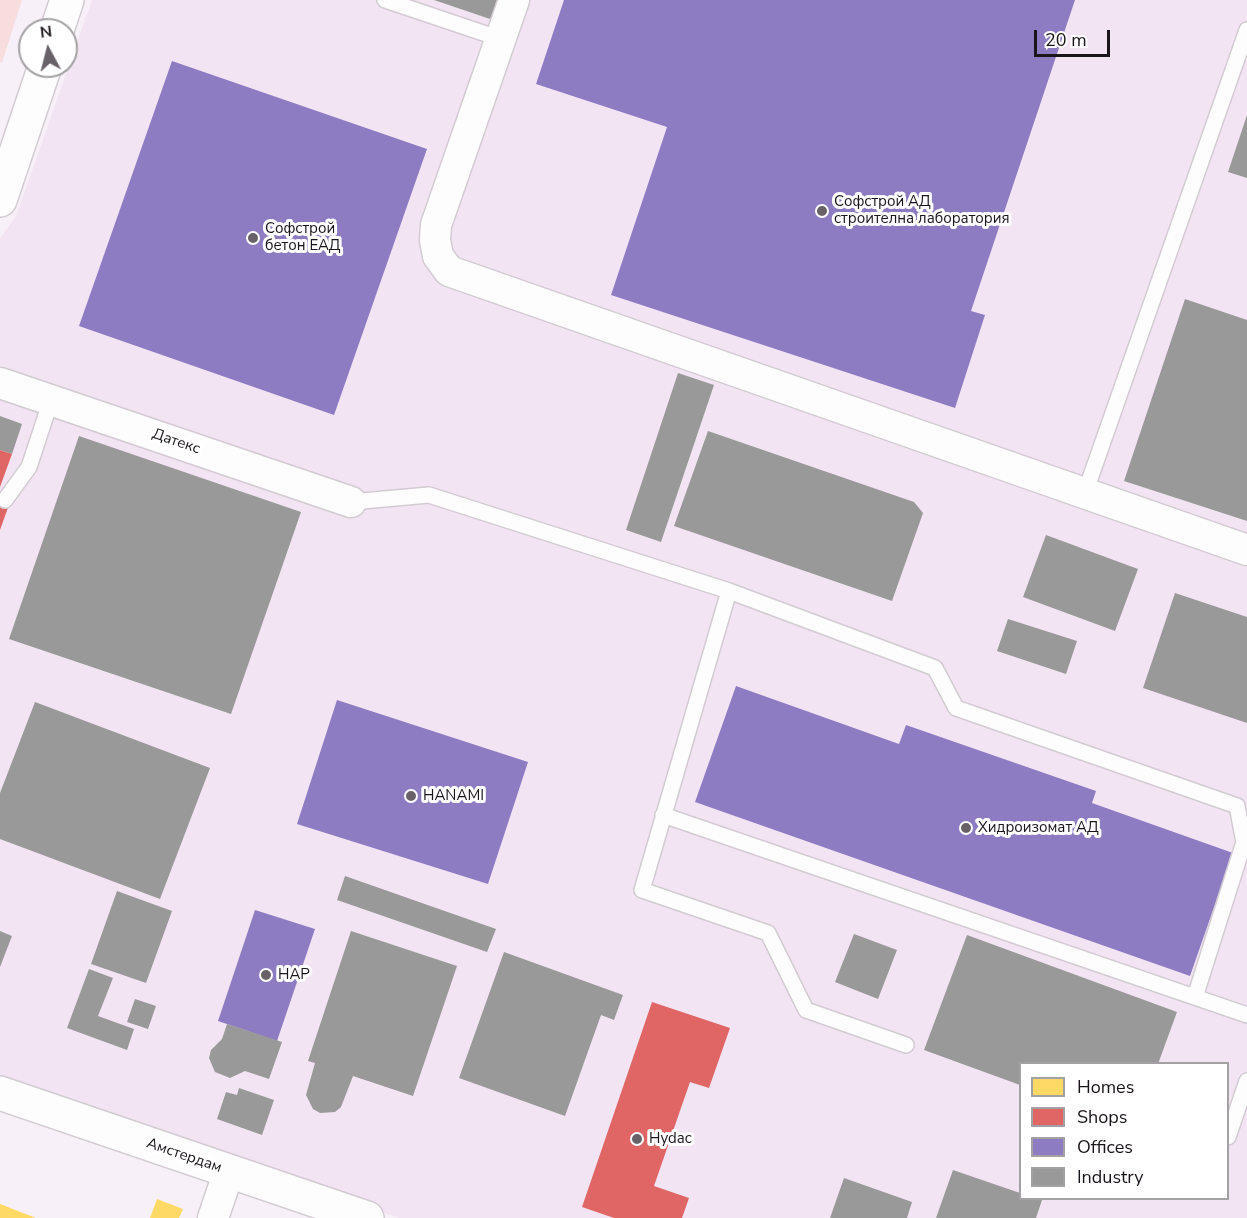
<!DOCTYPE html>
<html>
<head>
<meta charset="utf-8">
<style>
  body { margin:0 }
  #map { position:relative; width:1247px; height:1218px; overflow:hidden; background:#f8f0f8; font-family:"Nunito Sans",sans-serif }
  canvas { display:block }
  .legend { position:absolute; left:1019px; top:1062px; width:210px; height:138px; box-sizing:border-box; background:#fff; border:2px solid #a3a1a3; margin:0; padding:8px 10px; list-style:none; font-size:18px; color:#1a151a }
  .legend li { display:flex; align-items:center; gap:12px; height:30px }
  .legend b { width:30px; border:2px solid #a3a1a3 }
  .north { position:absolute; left:18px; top:18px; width:60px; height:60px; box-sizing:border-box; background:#fff; border:2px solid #a3a1a3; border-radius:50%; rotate:353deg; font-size:16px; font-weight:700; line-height:24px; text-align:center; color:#1a151a }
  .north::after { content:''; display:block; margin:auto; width:21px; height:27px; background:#686268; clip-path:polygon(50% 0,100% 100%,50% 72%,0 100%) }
  .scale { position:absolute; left:1034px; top:30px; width:76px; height:27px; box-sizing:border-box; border:3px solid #1a151a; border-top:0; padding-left:8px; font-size:18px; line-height:21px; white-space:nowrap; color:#1a151a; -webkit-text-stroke:4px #fff; paint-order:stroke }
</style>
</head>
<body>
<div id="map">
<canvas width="1247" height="1218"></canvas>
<ul class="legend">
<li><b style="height:16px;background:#ffd966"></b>Homes</li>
<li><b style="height:16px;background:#e06666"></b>Shops</li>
<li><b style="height:16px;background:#8e7cc3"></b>Offices</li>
<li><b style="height:16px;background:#999"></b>Industry</li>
</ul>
<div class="north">N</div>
<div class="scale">20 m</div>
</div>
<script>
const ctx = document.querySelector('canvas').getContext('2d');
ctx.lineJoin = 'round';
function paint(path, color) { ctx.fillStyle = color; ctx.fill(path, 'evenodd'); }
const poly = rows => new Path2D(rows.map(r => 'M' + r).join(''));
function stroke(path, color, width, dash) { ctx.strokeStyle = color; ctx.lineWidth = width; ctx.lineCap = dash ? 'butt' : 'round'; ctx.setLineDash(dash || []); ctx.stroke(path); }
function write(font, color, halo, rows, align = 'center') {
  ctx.font = font + ' "Nunito Sans",sans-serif'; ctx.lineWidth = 6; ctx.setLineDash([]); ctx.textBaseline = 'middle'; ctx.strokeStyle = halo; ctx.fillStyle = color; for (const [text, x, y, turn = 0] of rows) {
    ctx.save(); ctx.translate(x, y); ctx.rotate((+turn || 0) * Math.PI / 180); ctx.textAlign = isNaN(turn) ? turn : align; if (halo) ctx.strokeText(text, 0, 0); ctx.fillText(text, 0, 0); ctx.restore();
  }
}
paint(poly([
  [92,0,1247,0,1247,1218,399,1218,0,1081,0,238,16,216],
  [1020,1064,1228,1064,1228,1198,1020,1198]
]), '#f3e4f3');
paint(poly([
  [0,0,22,0,2,63,0,62]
]), '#f7dddd');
paint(poly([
  [157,1199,183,1209,179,1218,150,1218],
  [0,1204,36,1218,0,1218]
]), '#ffd966');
paint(poly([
  [0,450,12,454,0,487],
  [0,498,10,502,0,530],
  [652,1002,730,1028,709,1088,690,1082,654,1186,689,1198,682,1218,614,1218,582,1207]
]), '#e06666');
paint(poly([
  [564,0,1075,0,971,311,985,315,955,408,611,295,667,127,536,84],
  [172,61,427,149,334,415,79,326],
  [736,686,899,744,906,725,1096,791,1092,803,1233,853,1190,976,695,802],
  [337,700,528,762,488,884,297,824],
  [255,910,315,929,277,1041,218,1021]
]), '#8e7cc3');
paint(poly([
  [434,0,499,0,493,20],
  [1247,115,1247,178,1228,172],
  [1185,299,1247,320,1247,521,1124,481],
  [678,373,714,385,661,542,626,530],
  [0,416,22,424,12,454,0,450],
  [708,431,914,502,923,513,892,601,674,526],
  [79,436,301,512,231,714,9,639],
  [1046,535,1138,569,1115,631,1023,597],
  [1175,593,1247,617,1247,723,1143,688],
  [1008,619,1077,641,1066,674,997,651],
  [35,702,210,768,160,899,0,839,0,793],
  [345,876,496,929,487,952,337,900],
  [117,891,172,911,146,983,91,964],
  [0,931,12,936,0,967],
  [351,931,457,966,413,1096,353,1076,341,1107,335,1112,320,1113,313,1109,306,1095,315,1063,308,1061],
  [854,934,897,950,878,999,835,982],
  [967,935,1177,1012,1158,1064,1020,1064,1020,1085,924,1050],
  [504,952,623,995,614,1020,601,1015,565,1116,459,1078],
  [89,969,113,978,98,1016,134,1029,127,1050,67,1028],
  [135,999,156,1006,148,1029,127,1022],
  [227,1024,282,1042,269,1079,245,1071,230,1078,215,1072,209,1058,211,1050,222,1039],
  [239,1088,274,1100,262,1135,217,1119,226,1092,237,1095],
  [953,1170,1020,1193,1020,1198,1042,1200,1036,1218,936,1218],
  [844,1178,912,1202,907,1218,830,1218]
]), '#999');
const service = poly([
  [385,0,501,39],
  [1085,493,1247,30],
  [5,500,29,467,51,400],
  [351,502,429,495,729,591,935,668,956,708,1237,806,1244,842,1195,997],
  [729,591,642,890,768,933,806,1010,906,1045],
  [663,815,1247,1015],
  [1228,1137,1247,1081]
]);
const minor = poly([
  [514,0,436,225,435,240,438,256,449,271,1247,550],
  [0,383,351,502],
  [213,1218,229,1171]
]);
const tertiary = poly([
  [57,30,67,0],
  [0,200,45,66],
  [0,1093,367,1218]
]);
stroke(service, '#d2ccd2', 18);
stroke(minor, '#d2ccd2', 33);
stroke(tertiary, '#d2ccd2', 36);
stroke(service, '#fefdfe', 15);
stroke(minor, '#fefdfe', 30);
stroke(tertiary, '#fefdfe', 33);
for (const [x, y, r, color] of [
  [822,211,6,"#686268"],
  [253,238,6,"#686268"],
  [411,796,6,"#686268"],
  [966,828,6,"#686268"],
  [266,975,6,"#686268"],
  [637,1139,6,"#686268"]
]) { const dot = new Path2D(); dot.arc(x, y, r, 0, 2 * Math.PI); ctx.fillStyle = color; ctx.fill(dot); stroke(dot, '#fff', 2); }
write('15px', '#1a151a', '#fff', [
  ["Софстрой АД",834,202],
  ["строителна лаборатория",834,219],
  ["Софстрой",265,229],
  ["бетон ЕАД",265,246],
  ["HANAMI",423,796],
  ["Хидроизомат АД",978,828],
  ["НАР",278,975],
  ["Hydac",649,1139]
], 'left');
write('15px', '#1a151a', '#fff', [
  ["Датекс",176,442,19],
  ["Амстердам",184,1156,19]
]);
</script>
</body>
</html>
